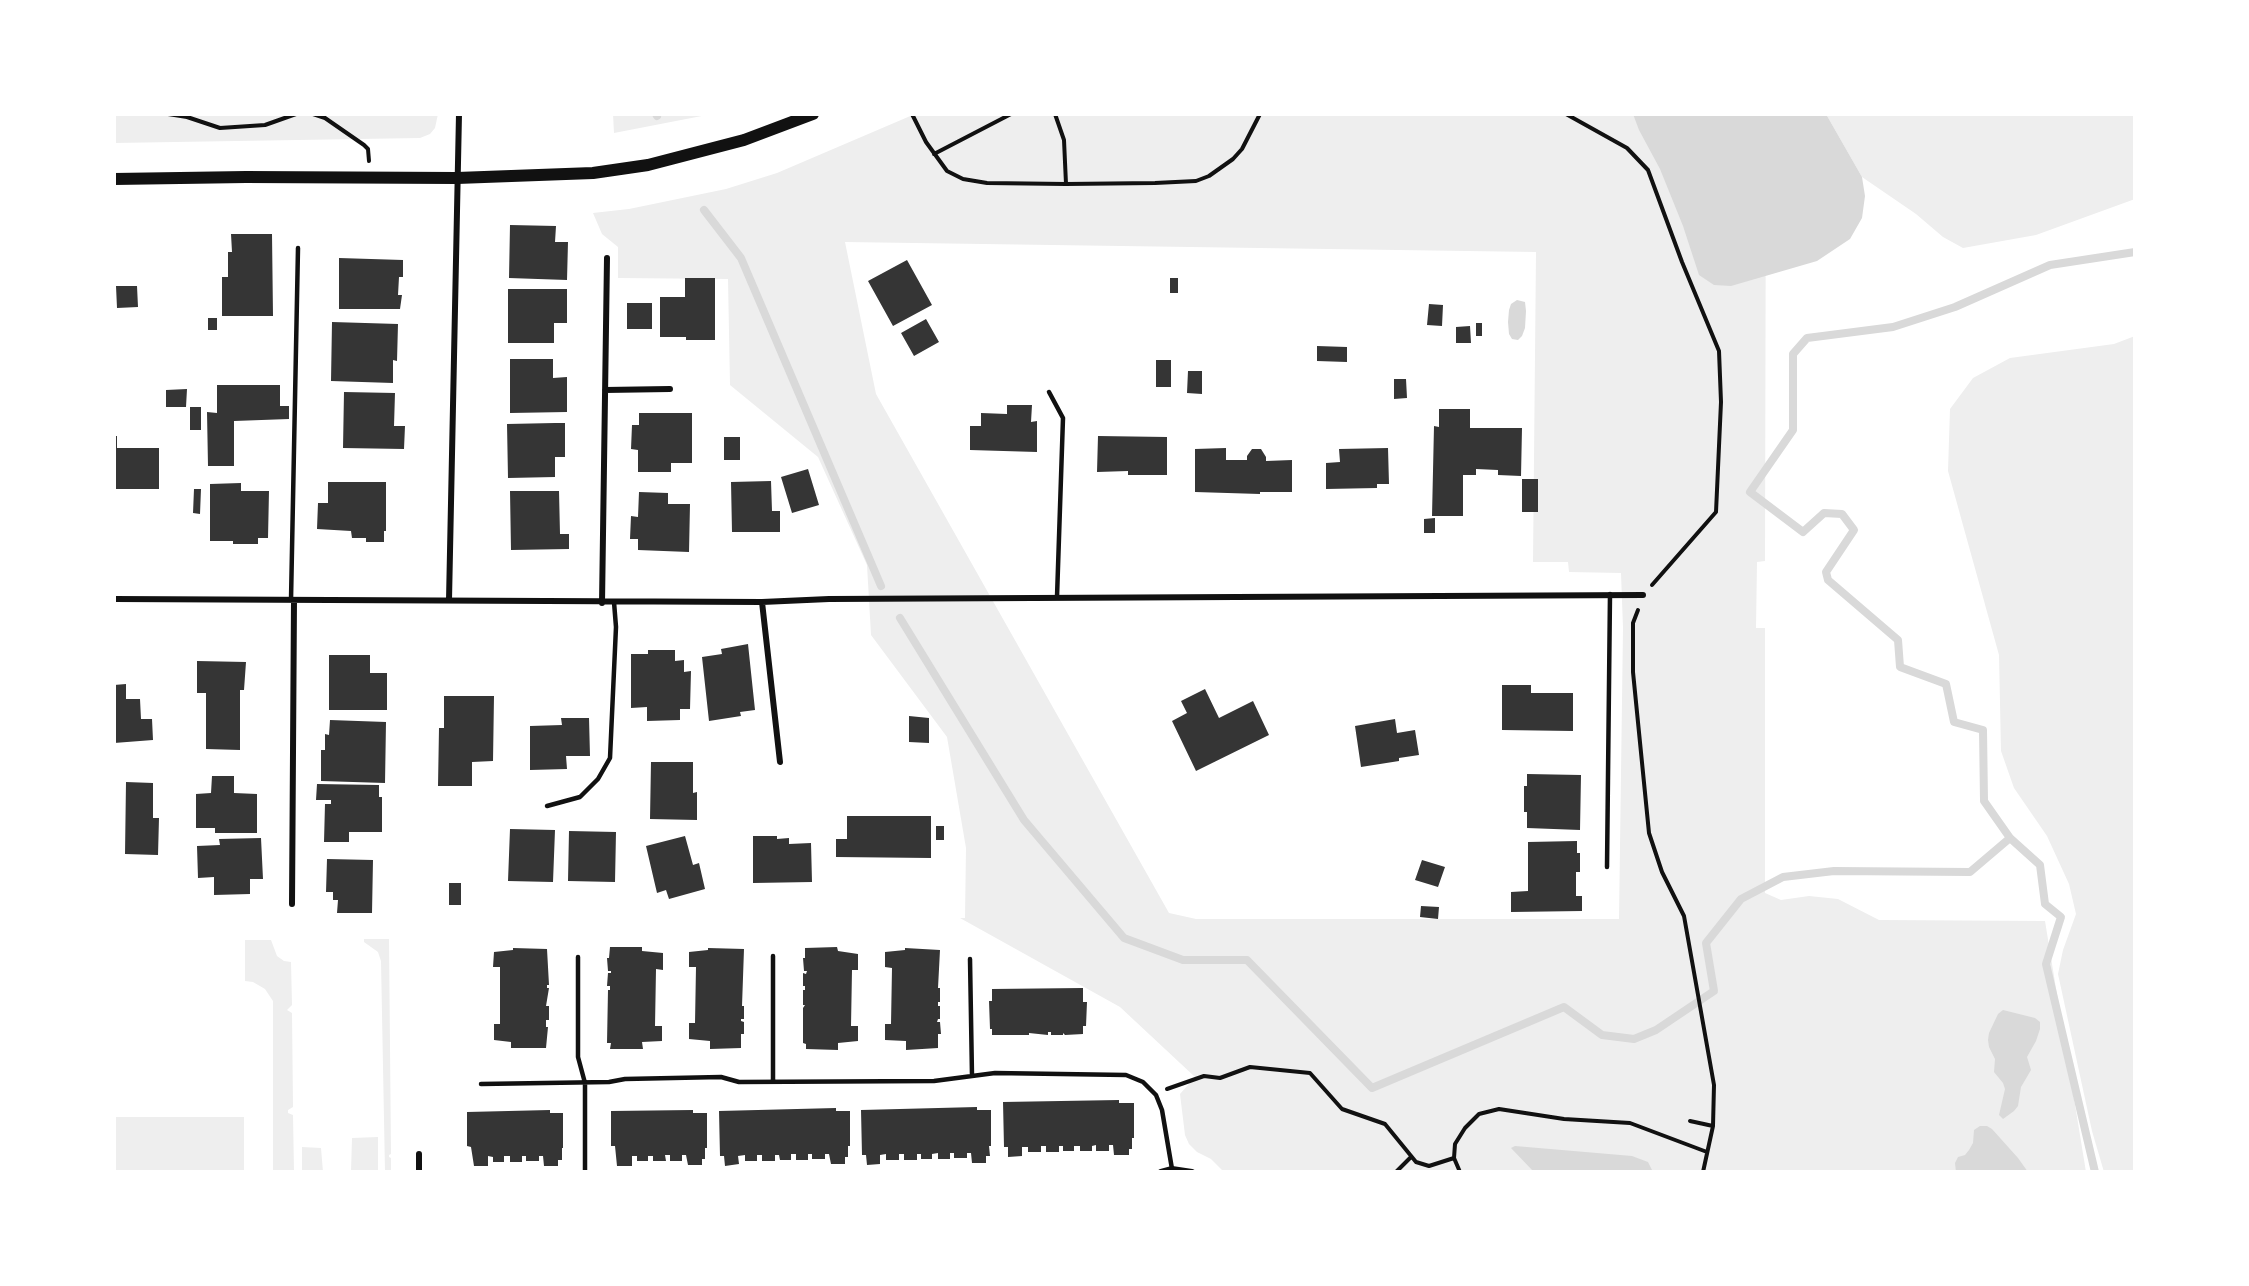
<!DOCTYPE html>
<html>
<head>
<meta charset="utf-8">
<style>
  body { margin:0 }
  #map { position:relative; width:2249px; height:1286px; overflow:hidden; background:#fff; font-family:Ubuntu,sans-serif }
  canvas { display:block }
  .frame { position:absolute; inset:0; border:116px solid #fff; pointer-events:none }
</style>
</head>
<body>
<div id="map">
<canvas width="2249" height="1286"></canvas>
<div class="frame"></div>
</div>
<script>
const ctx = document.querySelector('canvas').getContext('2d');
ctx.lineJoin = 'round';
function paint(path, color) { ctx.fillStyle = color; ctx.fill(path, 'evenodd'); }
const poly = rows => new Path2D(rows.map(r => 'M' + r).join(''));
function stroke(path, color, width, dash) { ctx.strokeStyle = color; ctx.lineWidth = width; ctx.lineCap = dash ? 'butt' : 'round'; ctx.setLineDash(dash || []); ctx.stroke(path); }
paint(poly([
  [114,114,438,114,435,128,430,134,420,138,114,143],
  [613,114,712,114,614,133],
  [915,114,1766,114,1765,561,1757,562,1756,628,1765,628,1765,893,1781,900,1809,896,1838,899,1879,920,2045,921,2086,1172,1224,1172,1211,1159,1197,1152,1189,1144,1185,1135,1180,1094,1195,1077,1120,1007,960,918,965,918,966,848,947,737,871,635,867,565,818,457,730,385,728,279,618,278,618,247,602,234,593,213,629,209,726,189,777,173],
  [845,242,1536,252,1533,562,1568,562,1569,572,1621,573,1623,628,1619,919,1196,919,1169,913,876,394],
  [1826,114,2135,114,2135,199,2036,235,1963,248,1943,237,1916,214,1862,177],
  [2135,336,2135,1172,2104,1172,2092,1131,2058,974,2063,950,2076,914,2069,884,2047,836,2014,788,2001,751,1999,655,1948,471,1950,409,1973,378,2010,358,2114,344],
  [364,939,389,939,391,1154,389,1155,389,1157,391,1158,391,1172,385,1172,381,961,378,952,364,942],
  [245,940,271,940,277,956,284,961,291,962,292,1005,287,1010,292,1013,293,1107,288,1110,288,1113,293,1115,294,1172,273,1172,273,1001,265,989,253,982,245,981],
  [114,1117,244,1117,244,1172,114,1172],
  [378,1137,378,1172,351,1172,352,1138],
  [302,1147,321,1148,323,1172,302,1172]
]), '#eee');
paint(poly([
  [1633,114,1826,114,1862,177,1865,196,1862,218,1850,239,1817,261,1731,286,1714,285,1699,275,1683,226,1660,169,1639,130],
  [1517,300,1525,302,1526,311,1525,328,1522,336,1518,340,1512,339,1509,334,1508,322,1509,310,1511,304],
  [2003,1010,2035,1018,2040,1022,2040,1029,2036,1041,2027,1057,2031,1070,2021,1087,2018,1106,2014,1111,2003,1119,1999,1115,2005,1089,2003,1083,1994,1072,1995,1059,1989,1047,1988,1040,1989,1033,1998,1014],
  [1980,1126,1987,1126,1992,1129,2018,1158,2028,1172,1956,1172,1955,1163,1958,1157,1965,1155,1969,1150,1973,1143,1974,1130],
  [1515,1146,1632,1156,1648,1162,1653,1172,1534,1172,1511,1148]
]), '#d9d9d9');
stroke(poly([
  [656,114,657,116],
  [704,210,741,258,881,586],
  [900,618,1024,820,1124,938,1183,960,1247,960,1372,1088,1564,1007,1602,1035,1634,1039,1656,1030,1714,991,1706,943,1741,899,1783,877,1834,871,1970,872,2010,838],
  [2095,1172,2046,964,2061,917,2045,904,2040,865,2010,838,1984,801,1983,730,1954,722,1946,684,1900,667,1898,640,1828,580,1826,572,1854,530,1842,514,1824,513,1803,532,1750,492,1793,430,1793,354,1807,338,1893,327,1955,307,2050,265,2135,252]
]), '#d9d9d9', 8);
paint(poly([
  [510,225,556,226,555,242,568,242,567,280,509,278],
  [231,234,272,234,273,316,222,316,222,277,228,277,228,252,232,252],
  [339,258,403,260,403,277,399,277,398,295,402,295,400,309,339,309],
  [907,260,932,305,893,326,868,281],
  [685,278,715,278,715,340,686,340,686,337,660,337,660,297,685,297],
  [1170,278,1178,278,1178,293,1170,293],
  [116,286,137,286,138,307,117,308],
  [508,289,567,289,567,323,554,323,554,343,508,343],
  [627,303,652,303,652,329,627,329],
  [1429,304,1443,305,1442,326,1427,325],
  [208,318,217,318,217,330,208,330],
  [926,319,939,342,914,356,901,333],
  [332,322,398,324,397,361,393,360,393,383,331,381],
  [1476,323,1482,323,1482,336,1476,336],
  [1470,326,1471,343,1456,343,1456,327],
  [1317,346,1347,347,1347,362,1317,361],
  [510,359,553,359,553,378,567,377,567,412,510,413],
  [1156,360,1171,360,1171,387,1156,387],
  [1188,371,1202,371,1202,394,1187,393],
  [1394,379,1406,379,1407,398,1394,399],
  [217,385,280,385,280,406,289,406,289,419,234,421,234,466,208,466,207,412,217,413],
  [187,389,186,407,166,407,166,390],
  [344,392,395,393,394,426,405,426,404,449,343,448],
  [1007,405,1032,405,1031,422,1037,421,1037,452,970,450,970,426,981,426,981,413,1007,414],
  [190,407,201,407,201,430,190,430],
  [1439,409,1470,409,1470,428,1522,428,1521,476,1498,475,1498,470,1476,469,1476,475,1463,475,1463,516,1432,516,1434,426,1439,427],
  [639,413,692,413,692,463,671,463,671,472,638,472,638,450,631,449,632,425,639,425],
  [555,423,565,423,565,457,555,457,555,477,508,478,507,424],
  [114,436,117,436,117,448,159,448,159,489,114,489],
  [1098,436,1167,437,1167,475,1128,475,1128,471,1097,472],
  [724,437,740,437,740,460,724,460],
  [1226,448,1226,460,1247,460,1247,456,1252,449,1261,449,1266,457,1266,461,1292,460,1292,492,1260,492,1260,494,1195,492,1195,449],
  [1388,448,1389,484,1377,484,1377,488,1326,489,1326,463,1340,462,1339,449],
  [808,469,819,505,792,513,781,477],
  [1522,479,1538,479,1538,512,1522,512],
  [771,481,772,511,780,511,780,532,732,532,731,482],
  [328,482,386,482,386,531,384,531,384,542,366,542,366,538,352,538,351,531,317,529,318,503,328,503],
  [241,483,241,491,269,491,268,538,258,538,258,544,233,544,233,541,210,541,210,484],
  [194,489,201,489,200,514,193,513],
  [510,491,559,491,560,534,569,534,569,549,511,550],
  [639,492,668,493,668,504,690,504,689,552,638,550,638,539,630,539,631,516,638,517],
  [1435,518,1435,533,1424,533,1424,519],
  [748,644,755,710,740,712,741,716,709,721,702,657,722,654,721,649],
  [648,650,675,650,675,661,684,660,684,672,691,671,690,709,680,709,680,720,647,721,647,707,631,708,631,654,648,654],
  [329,655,370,655,370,673,387,673,387,710,329,710],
  [197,661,246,662,244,690,240,690,240,750,206,749,206,693,197,693],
  [126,684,126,699,140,699,141,719,152,719,153,740,114,743,114,685],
  [1502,685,1531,685,1531,693,1573,693,1573,731,1502,730],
  [1205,689,1219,718,1253,701,1269,735,1196,771,1172,721,1187,713,1181,701],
  [444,696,494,696,493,761,472,762,472,786,438,786,439,728,444,728],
  [909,716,929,718,929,743,909,742],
  [561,718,589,718,590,756,566,756,567,769,530,770,530,726,562,725],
  [1395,719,1397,733,1415,730,1419,755,1399,758,1399,761,1361,767,1355,726],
  [330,720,386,722,385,783,321,781,321,750,325,750,325,734,329,735],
  [651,762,693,762,693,793,697,792,697,820,650,819],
  [1527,774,1581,775,1580,830,1527,828,1527,812,1524,812,1524,786,1527,786],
  [212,776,234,776,234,793,257,794,257,833,215,833,215,828,196,828,196,794,211,793],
  [126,782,153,783,153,818,159,818,158,855,125,854],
  [317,784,379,785,379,797,382,797,382,832,349,832,349,842,324,842,325,804,331,804,331,800,316,800],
  [847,816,931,816,931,858,836,857,836,839,847,839],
  [936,826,944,826,944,840,936,840],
  [510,829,555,830,553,882,508,881],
  [569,831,616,832,615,882,568,881],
  [685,836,693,865,699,863,705,889,669,899,666,890,657,893,646,846],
  [753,836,777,836,777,839,789,838,789,844,811,843,812,882,753,883],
  [261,838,263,879,250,879,250,894,214,895,214,877,198,878,197,846,220,845,219,839],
  [1577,841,1577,853,1580,853,1580,872,1576,872,1576,896,1582,896,1582,911,1511,912,1511,892,1528,891,1528,842],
  [327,859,373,860,372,913,337,913,338,900,333,900,333,892,326,892],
  [1422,860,1445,867,1438,887,1415,880],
  [449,883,461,883,461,905,449,905],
  [1421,906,1439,907,1438,919,1420,917],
  [610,947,642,947,642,951,663,953,663,970,656,969,655,1026,662,1026,662,1041,642,1042,643,1049,610,1049,611,1043,607,1043,608,990,610,990,610,986,607,986,608,973,611,973,611,971,608,971,607,958,609,958],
  [837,947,838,951,858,954,858,970,852,970,851,1026,858,1026,858,1041,838,1043,838,1050,806,1049,806,1044,803,1043,803,1008,805,1005,803,1005,803,990,805,990,805,986,803,986,803,973,806,974,807,971,804,971,803,958,805,958,805,948],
  [513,948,547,949,549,985,547,985,547,988,549,988,546,1006,549,1006,549,1020,546,1020,546,1027,548,1027,546,1048,511,1048,511,1042,494,1040,494,1024,500,1024,500,967,493,967,494,952,513,950],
  [708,948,744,949,742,1006,744,1006,744,1019,741,1019,741,1021,744,1022,744,1034,741,1034,741,1048,710,1049,710,1041,689,1039,689,1023,695,1023,696,967,689,967,689,952,708,950],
  [905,948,940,950,938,988,940,988,940,1002,938,1002,938,1006,940,1006,940,1019,938,1019,937,1022,940,1022,941,1034,938,1034,938,1048,906,1050,906,1041,885,1040,885,1024,891,1024,892,968,885,967,885,952,905,950],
  [1083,988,1083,1002,1087,1002,1086,1026,1083,1026,1083,1034,1065,1035,1063,1033,1063,1035,1051,1035,1051,1032,1048,1032,1048,1035,1029,1033,1029,1035,992,1035,992,1029,990,1029,989,1001,992,1001,992,989],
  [1119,1100,1119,1103,1134,1103,1134,1138,1132,1138,1132,1149,1129,1149,1129,1155,1114,1155,1113,1145,1109,1145,1109,1151,1096,1151,1096,1145,1092,1146,1092,1151,1080,1151,1080,1146,1074,1146,1074,1151,1063,1151,1063,1146,1059,1146,1059,1152,1046,1152,1046,1146,1041,1146,1041,1152,1028,1152,1028,1147,1022,1147,1022,1156,1008,1157,1008,1147,1004,1147,1003,1102],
  [977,1107,977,1110,991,1110,991,1146,989,1146,990,1156,986,1156,986,1163,972,1163,971,1153,967,1153,967,1158,954,1158,954,1153,950,1153,950,1159,938,1159,938,1153,932,1154,932,1159,921,1159,921,1154,917,1154,917,1160,904,1160,904,1154,899,1154,899,1160,886,1160,886,1154,880,1155,880,1164,867,1165,866,1155,862,1155,861,1110],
  [836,1108,836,1111,850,1111,850,1146,848,1146,848,1157,845,1157,845,1164,831,1164,829,1154,825,1154,825,1159,812,1159,812,1154,808,1154,808,1160,796,1160,796,1154,791,1154,791,1160,780,1160,779,1155,775,1155,775,1161,762,1161,762,1155,757,1155,757,1161,745,1161,745,1155,738,1156,739,1164,725,1166,724,1156,720,1156,719,1111],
  [550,1110,550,1113,563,1113,563,1148,562,1148,562,1160,558,1160,558,1166,544,1166,543,1156,539,1156,539,1161,526,1161,526,1156,522,1156,522,1162,510,1162,510,1156,504,1156,504,1162,493,1162,493,1157,488,1156,488,1166,474,1166,471,1147,467,1146,467,1112],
  [693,1110,693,1113,707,1113,707,1148,705,1148,705,1159,702,1159,702,1165,688,1165,686,1155,682,1155,682,1161,670,1161,670,1155,665,1155,666,1161,653,1161,653,1156,648,1156,648,1161,637,1161,637,1156,632,1156,632,1166,617,1166,615,1146,611,1146,611,1111]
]), '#353535');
stroke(poly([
  [114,114,125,114],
  [168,114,187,117,220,128,265,125,296,114],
  [313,114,325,118,364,145,368,149,369,161],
  [912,114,926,142,947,171,963,179,987,183,1066,184,1155,183,1196,181,1209,176,1233,159,1242,149,1260,114],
  [1055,114,1064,140,1066,184],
  [1566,114,1627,148,1648,170,1682,262,1719,351,1721,402,1716,512,1652,585],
  [934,154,1011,114],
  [1638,610,1633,623,1633,672,1649,833,1662,872,1684,916,1714,1085,1713,1126,1703,1172],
  [1167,1089,1204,1076,1220,1078,1250,1067,1310,1073,1342,1109,1385,1124,1416,1162,1429,1166,1454,1158],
  [1690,1121,1713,1126],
  [1396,1172,1411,1157],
  [1460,1172,1454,1158,1455,1144,1465,1128,1479,1114,1499,1109,1564,1119,1630,1123,1707,1152]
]), '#111', 4);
stroke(poly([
  [1049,392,1063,418,1057,597],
  [291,600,298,248],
  [547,806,580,797,598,779,610,758,616,627,614,602],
  [1607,867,1610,594],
  [578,957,578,1057,585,1083,585,1172],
  [970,959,972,1076],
  [773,1081,773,956],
  [481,1084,609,1082,625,1079,721,1077,739,1082,934,1081,995,1073,1126,1075,1143,1082,1156,1095,1162,1110,1172,1169]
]), '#111', 4.5);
stroke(poly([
  [605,390,670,389],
  [114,599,762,602,829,599,1643,595],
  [449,600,459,114],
  [762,602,780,762],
  [602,603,607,258],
  [292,904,294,600],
  [419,1154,419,1172],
  [1161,1172,1172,1169,1192,1172]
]), '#111', 6);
stroke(poly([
  [114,179,246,177,457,178,593,173,648,165,744,140,813,114]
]), '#111', 12);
</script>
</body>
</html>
